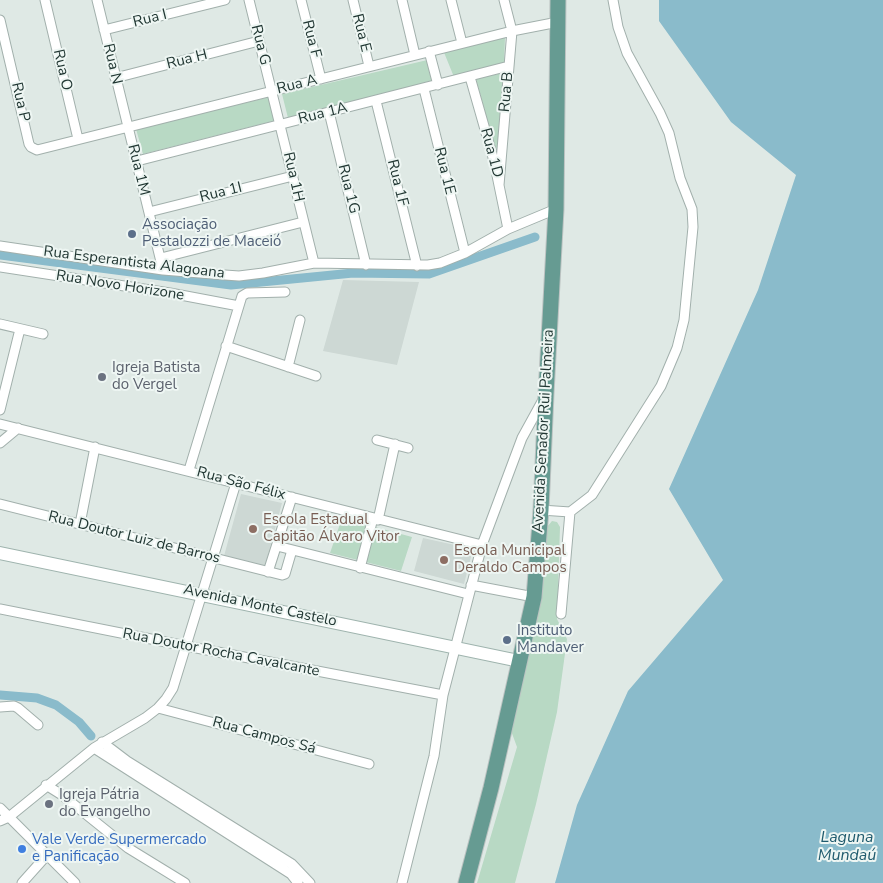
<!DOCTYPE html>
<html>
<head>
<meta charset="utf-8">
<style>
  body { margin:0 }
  canvas { display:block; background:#dfe9e5 }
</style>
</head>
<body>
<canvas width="883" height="883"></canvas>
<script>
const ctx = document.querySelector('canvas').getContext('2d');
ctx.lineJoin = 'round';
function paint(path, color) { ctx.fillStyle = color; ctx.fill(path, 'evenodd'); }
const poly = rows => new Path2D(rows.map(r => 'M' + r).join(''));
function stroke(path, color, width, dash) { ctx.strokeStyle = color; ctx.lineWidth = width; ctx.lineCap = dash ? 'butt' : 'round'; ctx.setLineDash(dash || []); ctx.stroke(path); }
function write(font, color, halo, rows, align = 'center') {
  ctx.font = font + ' "Nunito Sans",sans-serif'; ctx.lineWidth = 4; ctx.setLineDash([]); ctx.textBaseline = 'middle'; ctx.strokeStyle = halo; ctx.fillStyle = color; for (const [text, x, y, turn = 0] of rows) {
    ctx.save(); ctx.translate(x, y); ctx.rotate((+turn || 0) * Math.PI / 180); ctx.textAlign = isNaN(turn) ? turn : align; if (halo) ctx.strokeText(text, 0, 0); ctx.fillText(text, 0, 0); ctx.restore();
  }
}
paint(poly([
  [343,280,419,282,397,365,323,351],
  [241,494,282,503,265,566,224,556],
  [423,538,473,549,464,584,414,571]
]), '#cdd8d4');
paint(poly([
  [505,37,504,65,454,77,443,50],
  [436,58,441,80,288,118,282,94],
  [507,72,498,158,476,79],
  [270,97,277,120,143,154,136,129],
  [342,518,412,537,401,571,330,553],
  [552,521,557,522,560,527,557,619,567,639,557,712,536,804,515,883,477,883,517,747,510,728,535,627,547,527]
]), '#b8d9c4');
paint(poly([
  [659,0,883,0,883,883,555,883,577,805,628,691,723,580,669,489,758,290,796,175,731,122,659,21]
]), '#8abbcb');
stroke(poly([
  [0,255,231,285,353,273,429,274,535,237],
  [0,695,37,698,56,705,79,722,91,736]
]), '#8abbcb', 9);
const street = poly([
  [45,0,78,139],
  [97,0,163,270],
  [249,0,314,263],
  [301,0,321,79],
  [353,0,369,66],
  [402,0,415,55],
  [451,0,462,43],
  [0,20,29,144,31,147,37,150,512,31,558,22],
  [104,30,225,0],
  [429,51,438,85],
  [470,77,494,161,508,229],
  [115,78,259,41],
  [424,89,465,253],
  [376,101,417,266],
  [329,112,366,265],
  [137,161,509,66],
  [499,185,512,31,504,0],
  [149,212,293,176],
  [0,246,163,270,225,275,239,276,263,273,314,263,428,265,440,263,465,253,508,229,556,209],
  [161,258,303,222],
  [0,267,170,293,239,306],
  [0,324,43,334],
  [226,346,316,376],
  [288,367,300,320],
  [0,410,20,329],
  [0,424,482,545],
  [377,440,408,448],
  [0,443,18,428],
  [189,470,242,296,247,293,285,292],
  [0,504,282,575,285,574,292,550],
  [541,510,570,512,592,495,661,386,677,348,684,320,693,227,692,209,680,178,669,133,660,113,627,53,618,27,613,0],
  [378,520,395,444],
  [80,524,95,447],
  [277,546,468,594],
  [360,568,373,518],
  [268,572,292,497],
  [471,585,534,597],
  [0,609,186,646,443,695],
  [561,614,570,512],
  [0,707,14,706,18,708,38,725],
  [158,708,369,764],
  [102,742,127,761,292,864,310,883],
  [94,748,291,874,298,883],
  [46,785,62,795,128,848,185,883],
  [0,808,75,883],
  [0,821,9,817,94,748,145,718,158,708,166,699,173,688,236,483],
  [22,883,47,855],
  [402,883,434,756,443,695,482,545,522,438,544,398]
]);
const secondary = poly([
  [0,553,519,661]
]);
const primary = poly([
  [466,883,491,788,534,597,541,510,546,394,556,209,558,0]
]);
stroke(street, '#a2b0ac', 11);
stroke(secondary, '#9fb4ae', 14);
stroke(primary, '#bcc3c2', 17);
stroke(street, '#fff', 9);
stroke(secondary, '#fff', 12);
stroke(primary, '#669b92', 15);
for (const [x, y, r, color] of [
  [132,234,5,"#5c6f8a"],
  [102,377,5,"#6b7280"],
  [253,529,5,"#8d6e63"],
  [444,560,5,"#8d6e63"],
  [507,640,5,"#5c6f8a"],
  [49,804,5,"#6b7280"],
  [22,849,5,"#3f7fe0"]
]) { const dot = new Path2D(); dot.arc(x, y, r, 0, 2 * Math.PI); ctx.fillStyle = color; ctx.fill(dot); stroke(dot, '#eef6f3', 2); }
write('15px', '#213733', '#eef6f3', [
  ["Rua I",150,19,-14],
  ["Rua E",361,33,76],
  ["Rua F",311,39,76],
  ["Rua G",260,45,76],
  ["Rua H",187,60,-14],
  ["Rua N",112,64,77],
  ["Rua O",62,70,77],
  ["Rua A",297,85,-14],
  ["Rua B",507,92,-85],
  ["Rua P",20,102,77],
  ["Rua 1A",323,114,-14],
  ["Rua 1D",491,153,75],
  ["Rua 1M",138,170,76],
  ["Rua 1E",444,171,76],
  ["Rua 1H",293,177,77],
  ["Rua 1F",397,183,76],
  ["Rua 1G",348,189,76],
  ["Rua 1I",221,193,-14],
  ["Rua Esperantista Alagoana",134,263,7],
  ["Rua Novo Horizone",120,286,9],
  ["Avenida Senador Rui Palmeira",544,431,-87],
  ["Rua São Félix",241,484,15],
  ["Rua Doutor Luiz de Barros",134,538,14],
  ["Avenida Monte Castelo",260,606,12],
  ["Rua Doutor Rocha Cavalcante",221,653,11],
  ["Rua Campos Sá",264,736,15]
]);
write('15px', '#4e5e75', '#eef6f3', [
  ["Associação",142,225],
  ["Pestalozzi de Maceió",142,242],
  ["Instituto",517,631],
  ["Mandaver",517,648]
], 'left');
write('15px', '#5b616d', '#eef6f3', [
  ["Igreja Batista",112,368],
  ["do Vergel",112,385],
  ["Igreja Pátria",59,795],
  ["do Evangelho",59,812]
], 'left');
write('15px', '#785e54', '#eef6f3', [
  ["Escola Estadual",263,520],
  ["Capitão Álvaro Vitor",263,537],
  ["Escola Municipal",454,551],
  ["Deraldo Campos",454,568]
], 'left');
write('15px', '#366cbe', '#eef6f3', [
  ["Vale Verde Supermercado",32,840],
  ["e Panificação",32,857]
], 'left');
write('italic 16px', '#205b6e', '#eef6f3', [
  ["Laguna",847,838],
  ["Mundaú",847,856]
]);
</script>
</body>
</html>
